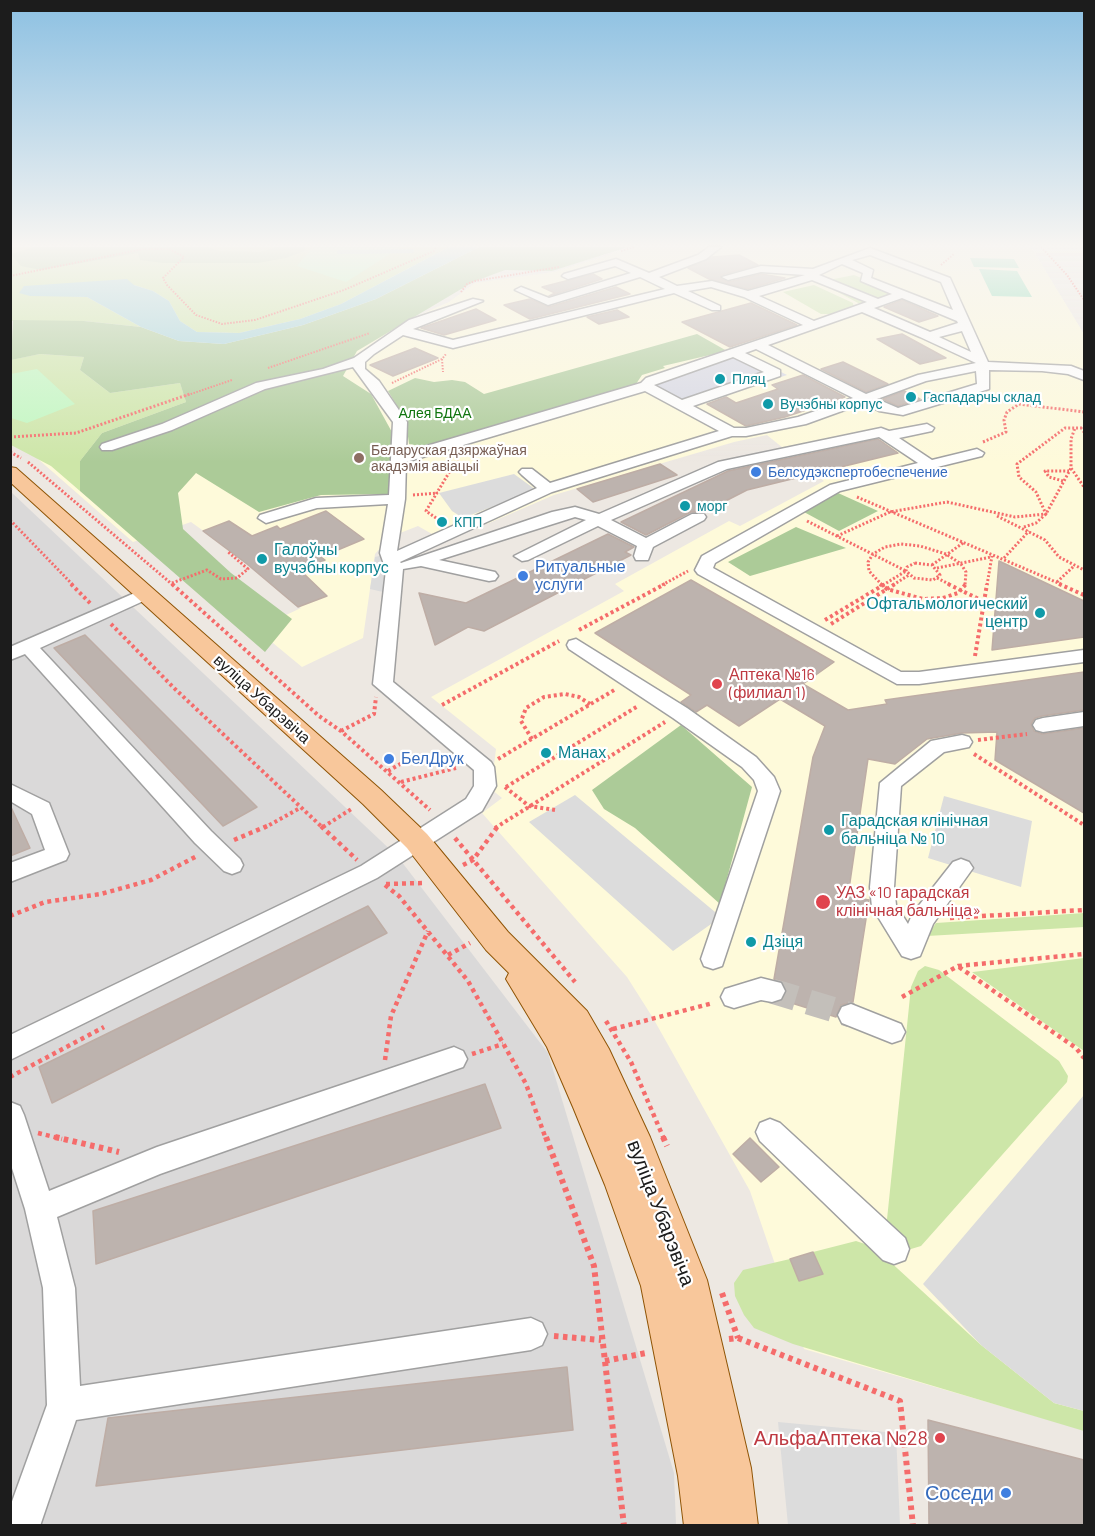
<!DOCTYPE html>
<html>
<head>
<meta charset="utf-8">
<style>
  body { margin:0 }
  #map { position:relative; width:1095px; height:1536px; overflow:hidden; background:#ede8e2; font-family:Barlow,sans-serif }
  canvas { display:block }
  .frame { position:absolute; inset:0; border:12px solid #1c1c1c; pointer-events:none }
</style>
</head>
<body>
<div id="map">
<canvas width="1095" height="1536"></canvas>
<div class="frame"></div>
</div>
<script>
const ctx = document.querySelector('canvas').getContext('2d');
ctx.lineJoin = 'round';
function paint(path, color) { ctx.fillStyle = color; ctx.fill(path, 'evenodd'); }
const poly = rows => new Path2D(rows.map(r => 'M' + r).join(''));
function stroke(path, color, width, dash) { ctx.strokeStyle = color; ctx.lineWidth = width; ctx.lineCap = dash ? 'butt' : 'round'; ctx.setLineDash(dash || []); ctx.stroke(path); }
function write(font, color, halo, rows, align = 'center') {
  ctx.font = font + ' Barlow,sans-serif'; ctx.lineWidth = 4.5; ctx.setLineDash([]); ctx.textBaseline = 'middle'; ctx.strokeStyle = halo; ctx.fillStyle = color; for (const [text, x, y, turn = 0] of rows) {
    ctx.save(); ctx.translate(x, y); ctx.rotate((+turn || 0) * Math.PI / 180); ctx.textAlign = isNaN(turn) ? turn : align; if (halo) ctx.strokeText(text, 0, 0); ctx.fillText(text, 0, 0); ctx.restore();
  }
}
paint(poly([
  [10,491,398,857,548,1053,674,1473,676,1525,11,1525]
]), '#dad9d9');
paint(poly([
  [635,247,1031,247,1084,334,1084,1430,804,1349,750,1191,653,1018,627,977,482,813,502,798,491,789,496,749,431,697,624,591,615,584,729,521,740,526,824,481,767,435,734,442,554,495,487,524,473,515,463,518,454,526,432,534,418,526,390,537,375,554,363,638,302,667,256,629,301,608,241,558,191,522,133,542,30,452,395,326,449,302,475,283,554,272]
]), '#fefada');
paint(poly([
  [11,247,449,247,341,304,300,319,239,333,197,332,180,321,169,301,153,291,134,285,60,295,87,297,141,327,84,321,11,321],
  [854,275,891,290,891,295,860,304,819,282],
  [814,285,853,303,854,308,833,314,821,314,783,292],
  [40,354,84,357,80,370,110,393,180,383,186,402,102,433,80,461,80,491,51,466,11,445,10,360],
  [1084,913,1084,927,927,936,936,923],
  [1084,958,1084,1051,972,972,973,972],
  [925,966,939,970,1059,1061,1068,1076,1067,1082,921,1246,911,1249,903,1248,886,1229,911,987,918,971],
  [856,1241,874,1247,981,1345,1054,1403,1084,1411,1084,1431,793,1344,754,1328,744,1315,735,1296,734,1283,743,1270,790,1259,800,1281,823,1274,813,1252]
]), '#cde6a8');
paint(poly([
  [34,247,207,247,220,251,260,252,277,247,305,247,304,251,286,258,258,263,163,263,140,260,138,253,41,270,21,266,11,254],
  [479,247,628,247,552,271,505,270,473,282,357,351,343,376,371,394,393,434,389,494,321,495,259,512,196,473,178,493,183,529,231,573,292,619,265,652,80,491,80,461,102,433,186,402,180,383,110,393,80,370,84,357,40,354,11,360,13,320,84,321,141,327,179,341,224,344,303,325,376,299],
  [697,334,727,351,663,366,665,368,642,375,636,384,425,447,409,444,406,421,388,391,415,378,434,382,452,380,465,382,484,394],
  [838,493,878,511,839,531,804,512],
  [796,527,846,548,750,576,728,562],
  [681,725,752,787,720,904,635,828,604,809,592,790]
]), '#accb98');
paint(poly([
  [313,247,401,247,346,282,297,266],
  [37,369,75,404,27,423,11,418,11,374]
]), '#c0f7bf');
paint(poly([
  [970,258,1014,259,1019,268,974,267],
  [979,269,1017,271,1032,297,992,296]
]), '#81dab0');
paint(poly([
  [514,474,536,490,463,518,452,511,439,493],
  [384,555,384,572,383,592,370,589,375,557],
  [575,795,721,917,673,951,529,822],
  [944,796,1032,821,1021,887,928,858],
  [1084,1095,1084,1411,1054,1403,981,1345,923,1284],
  [778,1422,896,1433,900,1525,788,1525]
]), '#dcdcdc');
paint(poly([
  [744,353,787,375,692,406,652,383]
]), '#d6d7e3');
paint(poly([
  [449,247,479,247,376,299,303,325,224,344,179,341,141,327,87,297,30,296,19,293,24,286,127,279,134,285,153,291,169,301,180,321,197,332,239,333,300,319,341,304]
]), '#a3d3da');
stroke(poly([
  [339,252,412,251]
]), '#a3d3da', 4);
const building = poly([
  [739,255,758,265,721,275,721,279,729,282,761,274,785,278,748,289,709,279,688,268,712,257,739,255],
  [593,274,602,279,549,296,555,293,542,287,593,274],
  [616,287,630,294,530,319,504,305,530,299,549,307,616,287],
  [902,300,938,316,919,322,884,307,902,300],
  [751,303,797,325,730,347,682,322,751,303],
  [476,309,496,320,444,335,421,328,476,309],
  [617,310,629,317,599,324,587,317,617,310],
  [902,334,946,358,920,364,877,339,902,334],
  [415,348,438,358,393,376,370,365,415,348],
  [843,362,888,384,866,392,821,369,843,362],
  [803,375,845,397,785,417,746,426,707,404,726,397,736,403,778,389,772,385,803,375],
  [904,391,920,399,898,406,883,399,904,391],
  [878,439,898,453,747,490,704,512,691,512,646,535,621,522,728,471,878,439],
  [660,464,677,475,593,502,577,489,660,464],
  [326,511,364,539,321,557,325,560,301,571,327,596,298,607,247,564,203,531,229,521,252,536,277,526,280,529,326,511],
  [608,534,634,547,625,552,631,555,484,631,468,627,435,645,419,593,466,603,608,534],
  [999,561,1084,601,1084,637,992,650,999,561],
  [691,580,834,662,803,684,848,710,887,704,885,700,1084,672,1084,710,1042,716,1035,718,1031,724,1034,731,1042,734,1084,728,1084,813,995,760,997,732,962,733,927,739,895,764,868,759,848,896,869,900,853,1002,841,1005,836,1017,782,1000,787,990,783,982,774,979,813,757,825,726,780,699,739,726,707,705,696,712,681,702,691,695,595,633,691,580],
  [85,635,257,807,223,826,54,648,85,635],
  [10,805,30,848,10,856,10,805],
  [368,906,387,933,52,1103,39,1067,368,906],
  [485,1084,501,1128,96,1264,93,1211,485,1084],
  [750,1138,779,1167,761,1182,733,1154,750,1138],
  [813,1252,823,1274,799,1281,790,1259,813,1252],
  [567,1367,573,1430,96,1486,108,1418,567,1367],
  [928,1420,1084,1460,1084,1526,929,1526,928,1420]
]);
paint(building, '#bdb3ae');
stroke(building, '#beada5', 1.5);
stroke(poly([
  [772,991,851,1015]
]), '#c3bfba', 25, [25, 13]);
const minor = poly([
  [709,247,721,247,706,259,659,277,677,286,712,281,748,291,805,275,761,272,728,280,722,277,761,266,813,269,870,248,950,278,988,362,1071,366,1084,371,1084,380,1068,374,1042,371,989,370,989,389,903,415,879,411,864,403,806,424,746,436,732,436,552,492,400,562,401,563,552,512,575,507,599,514,718,462,881,428,889,431,927,424,934,428,932,431,899,438,932,460,977,449,984,453,982,456,840,491,715,563,713,568,901,672,919,672,1084,650,1084,662,919,684,897,684,698,574,695,570,702,556,830,485,918,463,879,437,727,469,611,520,646,538,692,514,704,514,706,517,704,520,653,547,648,560,636,560,634,556,637,546,598,526,528,560,522,561,514,556,586,520,575,517,439,560,495,572,498,576,495,580,489,581,421,566,403,569,393,682,491,762,494,767,496,786,482,811,377,878,10,1060,10,1035,361,866,466,799,474,786,474,770,373,684,386,570,380,553,388,504,317,508,266,523,258,518,260,515,316,498,389,495,393,422,353,367,265,389,172,430,112,450,102,450,100,447,102,444,162,424,256,383,323,369,354,358,409,320,473,299,483,301,413,329,453,340,665,289,640,277,548,305,515,290,521,287,549,298,631,273,615,266,568,279,562,276,564,274,616,259,649,273,698,255,709,247],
  [870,255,941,282,953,310,871,278,873,270,852,260,870,255],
  [842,264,863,273,861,281,892,294,878,299,819,275,842,264],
  [812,280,867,302,814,321,759,296,812,280],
  [711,287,744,297,803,325,646,378,641,383,406,452,407,422,379,381,365,369,365,362,374,354,403,335,453,348,674,293,712,310,720,310,720,306,688,291,711,287],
  [902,298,957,321,958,323,930,332,874,308,902,298],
  [862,312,920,337,976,363,918,375,866,394,768,345,862,312],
  [962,331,971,352,939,337,962,331],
  [756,349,853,398,798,417,746,428,734,428,693,406,780,376,780,370,745,353,756,349],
  [733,357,764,372,682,400,654,385,733,357],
  [976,371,977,384,898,408,877,399,926,381,976,371],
  [645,391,719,431,550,483,532,469,522,469,519,472,522,475,537,488,397,551,405,499,406,462,645,391],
  [144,589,153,594,150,598,40,648,211,831,240,859,243,865,240,871,232,874,224,871,195,843,25,654,10,660,10,647,144,589],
  [576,639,687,708,756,757,774,777,780,791,722,966,713,969,704,966,701,959,758,791,754,780,742,767,673,718,569,649,567,645,569,641,576,639],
  [1084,712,1084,726,1043,732,1036,730,1033,725,1036,720,1043,718,1084,712],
  [962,735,969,737,972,742,969,747,944,752,901,786,894,887,896,905,908,924,913,913,953,862,961,859,969,862,973,868,933,924,920,956,911,959,902,956,872,907,870,887,880,783,931,741,962,735],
  [10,784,49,803,69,854,66,860,10,882,10,863,45,850,32,814,10,801,10,784],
  [761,978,781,983,785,991,781,999,772,1002,761,1000,734,1008,725,1005,721,997,725,989,761,978],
  [851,1004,901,1024,905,1032,901,1040,892,1043,842,1023,838,1015,842,1007,851,1004],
  [454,1047,463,1051,467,1059,463,1067,160,1174,57,1217,75,1288,80,1386,531,1318,542,1323,547,1334,542,1345,531,1350,76,1420,40,1526,10,1526,10,1507,47,1405,43,1288,25,1209,10,1162,10,1102,20,1106,24,1115,49,1191,157,1147,454,1047],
  [770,1119,780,1123,905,1238,909,1249,905,1260,894,1264,883,1260,760,1141,756,1132,760,1123,770,1119]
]);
const major = poly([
  [10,467,16,468,381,790,427,834,508,932,587,1011,609,1049,650,1137,707,1280,751,1468,758,1526,684,1526,678,1476,641,1286,605,1185,573,1107,547,1047,506,979,509,973,486,950,407,848,363,804,10,482,10,467]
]);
stroke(minor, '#a0a0a0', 3);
stroke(major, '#8f5405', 2);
stroke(poly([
  [1041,247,1067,275,1084,300],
  [621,251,634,247],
  [941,265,954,254],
  [10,276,143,249,169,249,184,257,163,278,167,285,196,315,222,324,255,320,344,290,434,251,436,247],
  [461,292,467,284,475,281,559,267],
  [442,359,443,372],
  [268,368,370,333],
  [392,383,442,359,446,354],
  [185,396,232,380]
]), '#f56c6b', 2, [1.5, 1.5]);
stroke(poly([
  [1084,427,1084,434],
  [1082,428,1075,428,1071,439,1071,468,1084,487],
  [10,437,76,433,190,394],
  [983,442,1006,432,1004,420,1007,412,1019,404,1084,412],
  [10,452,21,458],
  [28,462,173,585],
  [1063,481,1049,477,1045,471,1069,471],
  [413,495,438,493],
  [857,497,1063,585],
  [997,516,1045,540,1059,557,1084,570],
  [436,518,426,511,459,456],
  [10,520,73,585],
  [807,521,906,571,883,585],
  [1024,527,1036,523,1046,514,1071,468],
  [837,536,890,512,947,502,1015,517,1046,514,1036,492,1019,477,1017,464,1065,428,1075,428],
  [1004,558,1029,531],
  [915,563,932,565,940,575,933,580,914,578,906,571,907,567,915,563],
  [932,565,963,543],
  [937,568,991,557],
  [937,578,951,585],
  [1057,582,1074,566],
  [172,583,207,570,221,579,237,578,248,569,227,551],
  [662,585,688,571],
  [882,585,869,571,868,562,873,554,885,547,901,544,920,546,946,554,961,564,966,572,965,585],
  [893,585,909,575],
  [987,585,992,556]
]), '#f56c6b', 3, [2, 2]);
stroke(poly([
  [71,584,91,604],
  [172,584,319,716,341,731,430,810],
  [880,584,887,589,923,599,943,598,958,593,966,584],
  [948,584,985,602],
  [1059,584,1084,595],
  [825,620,885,584],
  [111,624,174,688,323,828],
  [831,624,895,584],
  [579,630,665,584],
  [975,656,987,584],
  [442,705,559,641],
  [341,731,374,714,376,697],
  [532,739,521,721,526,708,544,697,565,694,579,697,590,704],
  [978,740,1027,734],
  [974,754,1084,825],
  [498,759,616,689],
  [388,771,411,758,451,764],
  [401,782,456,768],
  [505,787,529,806,555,810],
  [506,787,638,706],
  [323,827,353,808],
  [264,828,300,808],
  [495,828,665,722]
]), '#f56c6b', 4, [3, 3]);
stroke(poly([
  [321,826,357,860],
  [455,838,575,982],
  [234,840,267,826],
  [463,865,473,860,498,826],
  [386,884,424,883],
  [385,885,399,896,468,981,526,1084,546,1139],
  [10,916,45,902,101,894,151,880,197,856],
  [950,918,1084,910],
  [448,955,470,943],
  [959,967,1076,1048,1084,1058],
  [902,997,958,966,1084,954],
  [606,1021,631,1062,664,1139],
  [613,1029,713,1003],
  [472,1054,503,1044],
  [385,1060,391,1016,428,931],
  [10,1077,104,1027],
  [38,1133,62,1139]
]), '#f56c6b', 4.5, [4, 4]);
stroke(poly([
  [55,1137,119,1152],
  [546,1137,594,1266,624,1526],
  [663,1137,667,1146],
  [722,1293,738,1338],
  [554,1336,601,1340],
  [729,1339,738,1338,900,1401,913,1526],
  [605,1361,646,1353]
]), '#f56c6b', 6, [4.5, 4.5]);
paint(minor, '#fff');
paint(major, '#f8c79b');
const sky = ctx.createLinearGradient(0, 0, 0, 462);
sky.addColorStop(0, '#8cc0e2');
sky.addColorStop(0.53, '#f7f5f2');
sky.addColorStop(1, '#f7f5f200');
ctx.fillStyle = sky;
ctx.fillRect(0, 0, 1095, 462);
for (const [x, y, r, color] of [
  [720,379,6,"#0f9aa8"],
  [911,397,6,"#0f9aa8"],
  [768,404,6,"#0f9aa8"],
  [359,458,6,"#8d6e63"],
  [756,472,6,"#3f7fe0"],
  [685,506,6,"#0f9aa8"],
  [442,522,6,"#0f9aa8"],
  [262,559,6,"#0f9aa8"],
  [523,576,6,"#3f7fe0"],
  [1040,613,6,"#0f9aa8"],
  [717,684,6,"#e0444e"],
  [546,753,6,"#0f9aa8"],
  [389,759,6,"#3f7fe0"],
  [829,830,6,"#0f9aa8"],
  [823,902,8,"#e0444e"],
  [751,942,6,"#0f9aa8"],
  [940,1438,6,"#e0444e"],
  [1006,1493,6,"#3f7fe0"]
]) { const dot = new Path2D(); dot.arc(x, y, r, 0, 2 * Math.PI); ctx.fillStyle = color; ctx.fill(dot); stroke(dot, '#fff', 2); }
write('14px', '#0d838f', '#fff', [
  ["Пляц",732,379],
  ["Гаспадарчы склад",923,397],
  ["Вучэбны корпус",780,404],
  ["морг",697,506],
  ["КПП",454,522]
], 'left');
write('14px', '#10750f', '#fff', [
  ["Алея БДАА",435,413]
]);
write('14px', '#785e54', '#fff', [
  ["Беларуская дзяржаўная",371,450],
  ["акадэмія авіацыі",371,466]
], 'left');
write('14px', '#366cbe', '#fff', [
  ["Белсудэкспертобеспечение",768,472]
], 'left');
write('16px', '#0d838f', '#fff', [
  ["Галоўны",274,550],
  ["вучэбны корпус",274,568],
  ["Офтальмологический",1028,604,"right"],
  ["центр",1028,622,"right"],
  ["Манах",558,753],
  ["Гарадская клінічная",841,821],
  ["бальніца № 10",841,839],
  ["Дзіця",763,942]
], 'left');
write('16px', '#366cbe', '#fff', [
  ["Ритуальные",535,567],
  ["услуги",535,585],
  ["БелДрук",401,759]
], 'left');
write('16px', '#be3a42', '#fff', [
  ["Аптека №16",729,675],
  ["(филиал 1)",729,693],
  ["УАЗ «10 гарадская",836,893],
  ["клінічная бальніца»",836,911]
], 'left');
write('16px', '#1c1c1c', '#fff', [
  ["вуліца Убарэвіча",262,699,42]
]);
write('20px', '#1c1c1c', '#fff', [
  ["вуліца Убарэвіча",661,1213,69]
]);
write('20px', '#be3a42', '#fff', [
  ["АльфаАптека №28",928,1438]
], 'right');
write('20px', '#366cbe', '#fff', [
  ["Соседи",994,1493]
], 'right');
</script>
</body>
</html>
